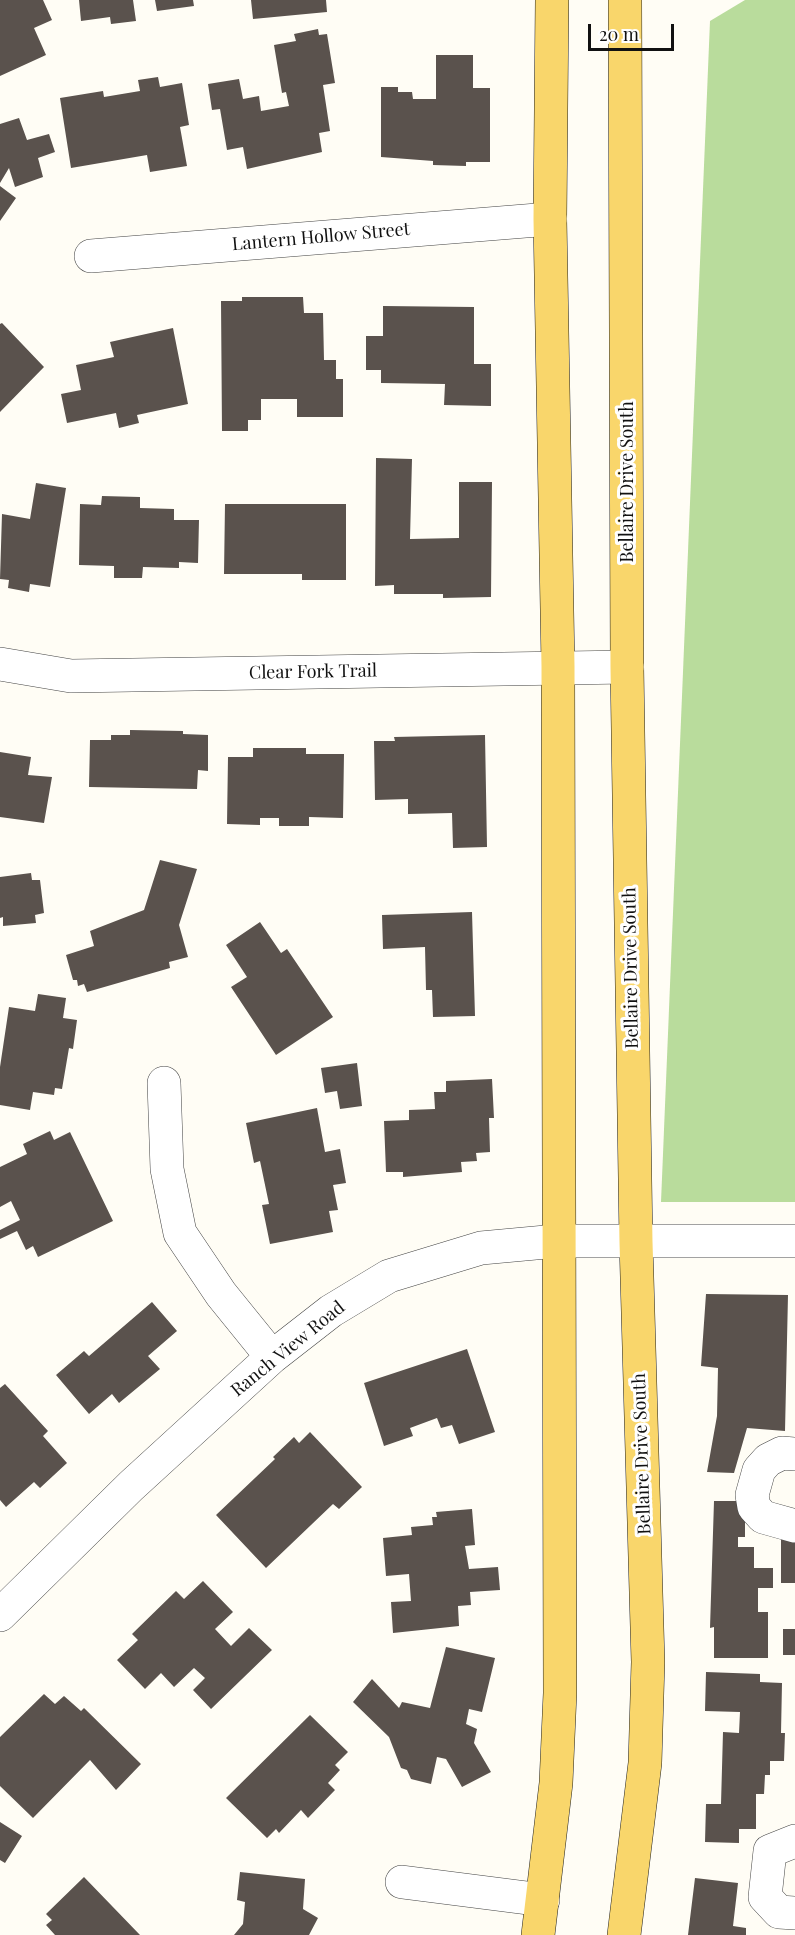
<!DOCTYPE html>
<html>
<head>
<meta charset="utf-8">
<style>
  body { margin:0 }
  #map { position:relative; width:795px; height:1935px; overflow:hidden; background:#fffdf5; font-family:"Playfair Display",serif }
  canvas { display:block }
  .scale { position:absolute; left:588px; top:24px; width:86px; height:27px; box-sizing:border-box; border:3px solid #111; border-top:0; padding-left:8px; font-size:18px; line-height:21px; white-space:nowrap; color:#111; -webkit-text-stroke:4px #fff; paint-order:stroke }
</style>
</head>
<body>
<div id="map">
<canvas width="795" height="1935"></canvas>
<div class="scale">20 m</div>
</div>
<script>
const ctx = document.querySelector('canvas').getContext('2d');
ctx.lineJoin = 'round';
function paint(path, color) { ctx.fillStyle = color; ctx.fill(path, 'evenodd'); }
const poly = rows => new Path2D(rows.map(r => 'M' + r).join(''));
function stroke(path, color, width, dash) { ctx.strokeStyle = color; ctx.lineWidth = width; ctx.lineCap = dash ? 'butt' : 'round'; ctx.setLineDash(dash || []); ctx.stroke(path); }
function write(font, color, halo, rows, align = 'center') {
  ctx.font = font + ' "Playfair Display",serif'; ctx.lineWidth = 6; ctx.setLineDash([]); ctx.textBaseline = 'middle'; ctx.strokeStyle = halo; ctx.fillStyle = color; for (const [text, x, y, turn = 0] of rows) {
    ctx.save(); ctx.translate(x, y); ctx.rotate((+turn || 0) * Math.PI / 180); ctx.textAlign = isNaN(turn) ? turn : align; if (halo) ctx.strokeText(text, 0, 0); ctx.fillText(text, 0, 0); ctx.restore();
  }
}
paint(poly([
  [745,0,795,0,795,1202,661,1202,710,21]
]), '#b9dc9c');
paint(poly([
  [0,0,43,0,52,20,34,28,46,55,0,76],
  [79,0,133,0,136,21,111,24,110,17,81,21],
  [155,0,193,0,194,6,157,11],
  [251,0,326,0,327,12,253,19],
  [318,29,319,35,327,34,335,83,323,85,330,131,319,133,322,152,247,169,243,147,227,150,220,109,212,110,208,84,239,79,243,99,259,96,261,111,289,106,286,92,282,93,274,45,296,41,294,34],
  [436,55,473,55,473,88,490,88,490,162,466,162,466,166,433,165,433,161,381,157,381,87,398,87,398,92,412,92,413,99,436,99],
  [158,77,160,87,182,83,189,125,180,127,187,166,150,172,147,155,71,168,60,98,103,91,104,97,140,91,138,80],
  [19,118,27,140,49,134,55,152,38,158,43,177,15,187,9,168,0,183,0,124],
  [0,186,16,198,0,221],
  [242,297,303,297,304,313,323,313,324,360,336,360,336,379,343,379,343,417,297,417,297,399,261,399,261,420,248,420,248,431,222,431,221,301,242,301],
  [383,306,474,307,474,364,491,364,491,406,444,405,445,384,381,383,381,370,366,370,366,336,383,336],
  [2,323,44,367,0,412,0,324],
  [173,328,188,404,137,415,139,423,119,428,116,413,67,423,61,394,81,390,76,365,114,357,110,342],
  [376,458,412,459,410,539,459,538,459,482,492,482,491,597,443,598,443,594,394,594,394,585,375,586],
  [36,483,66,488,50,587,30,584,29,592,8,588,9,580,0,579,2,514,30,519],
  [102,496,140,497,140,508,174,509,174,520,199,520,198,563,179,562,179,568,143,567,142,578,114,578,114,566,79,565,80,504,101,505],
  [225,504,346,504,346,580,302,580,302,574,224,574],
  [130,730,183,731,183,734,208,735,208,771,198,770,197,789,89,787,90,740,111,740,111,735,130,735],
  [485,735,487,847,453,848,452,813,408,814,408,799,375,800,374,741,395,741,394,737],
  [253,748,306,748,306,754,344,754,343,818,309,817,309,826,279,826,279,818,260,818,260,825,227,824,228,757,253,757],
  [0,752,31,757,28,775,52,777,44,823,0,817],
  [160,860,197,869,179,925,188,957,169,962,170,968,87,992,84,984,78,986,77,980,73,980,66,955,94,946,90,931,144,910],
  [31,873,32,880,40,880,44,913,35,915,36,923,3,926,3,917,0,918,0,877],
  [472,912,475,1016,433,1017,432,990,426,990,425,947,383,949,382,915],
  [260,922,281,953,287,949,333,1017,276,1055,231,987,247,977,226,945],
  [38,994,66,998,63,1018,77,1020,73,1049,69,1048,62,1089,55,1088,54,1095,33,1092,30,1110,0,1105,0,1067,9,1007,35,1011],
  [357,1063,362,1106,340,1109,337,1091,325,1093,321,1068],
  [492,1079,494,1118,489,1118,490,1152,476,1153,477,1161,461,1162,462,1172,403,1177,403,1172,386,1172,384,1121,409,1120,409,1110,435,1109,434,1092,446,1092,446,1081],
  [317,1108,325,1152,340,1149,346,1183,333,1185,338,1210,329,1211,333,1232,270,1244,262,1205,269,1204,260,1161,254,1163,246,1123],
  [50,1131,54,1140,70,1132,113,1221,38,1257,33,1246,26,1250,17,1231,0,1239,0,1230,20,1220,11,1201,0,1207,0,1167,27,1154,23,1144],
  [706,1294,788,1295,785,1431,747,1428,734,1473,707,1472,717,1416,718,1368,701,1366],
  [152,1302,177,1331,148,1356,160,1369,119,1403,112,1394,89,1414,56,1375,84,1351,89,1356],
  [467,1349,495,1432,459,1444,452,1425,441,1428,437,1418,410,1428,413,1436,384,1446,364,1383],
  [5,1384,48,1431,43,1436,67,1463,40,1488,34,1482,6,1507,0,1500,0,1388],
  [310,1432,362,1487,339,1509,333,1504,266,1568,216,1515,275,1459,273,1457,294,1437,299,1443],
  [714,1501,745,1501,745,1537,738,1537,738,1547,754,1547,754,1568,773,1568,773,1588,758,1588,758,1612,768,1612,768,1658,714,1658,714,1627,710,1628],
  [472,1509,475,1545,465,1546,469,1569,498,1567,500,1590,470,1592,471,1605,458,1606,459,1626,393,1633,391,1602,411,1601,409,1574,386,1576,383,1538,412,1535,411,1527,433,1525,432,1517,437,1517,436,1512],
  [781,1536,795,1536,795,1583,781,1583],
  [203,1581,233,1612,215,1629,231,1646,249,1628,272,1650,211,1709,193,1690,205,1678,194,1668,174,1687,161,1673,145,1689,117,1660,138,1640,132,1634,176,1591,184,1599],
  [783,1629,795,1629,795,1655,783,1655],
  [446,1647,495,1658,482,1712,469,1709,466,1724,477,1729,474,1743,491,1772,462,1787,446,1759,437,1757,431,1784,411,1779,407,1770,401,1768,389,1737,353,1702,372,1679,399,1708,402,1702,430,1708],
  [706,1672,760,1674,760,1682,782,1683,781,1733,785,1733,784,1761,770,1761,770,1775,765,1775,764,1794,756,1794,756,1829,739,1829,739,1843,705,1842,706,1804,721,1804,723,1732,739,1733,740,1712,705,1711],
  [44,1694,55,1704,64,1696,81,1711,84,1708,141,1764,116,1790,90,1760,33,1818,0,1786,0,1737],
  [310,1715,348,1752,335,1765,340,1770,328,1783,335,1790,308,1818,301,1810,279,1833,276,1829,267,1838,226,1798],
  [0,1822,22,1836,5,1863,0,1860],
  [240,1872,305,1879,303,1909,318,1918,309,1935,234,1935,243,1924,245,1902,237,1900],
  [84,1877,140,1935,55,1935,46,1925,52,1920,46,1914],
  [695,1878,738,1883,733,1926,746,1928,746,1935,688,1935]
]), '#5a524d');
const minor = poly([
  [91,256,550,219],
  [0,664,71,676,627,667],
  [164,1083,167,1169,180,1233,221,1294,272,1357],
  [795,1454,782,1453,768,1460,759,1470,752,1495,754,1507,763,1517,795,1526],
  [0,1615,131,1486,272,1357,331,1311,389,1276,481,1248,557,1241,795,1241],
  [795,1841,770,1851,765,1897,779,1912,795,1913],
  [402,1882,543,1900]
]);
const major = poly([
  [538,1935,556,1783,560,1693,558,666,550,219,552,0],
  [624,1935,645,1763,648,1662,636,1242,627,667,625,0]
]);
stroke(minor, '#444', 34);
stroke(major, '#222', 34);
stroke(minor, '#fff', 33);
stroke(major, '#f9d66b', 33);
write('18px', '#111', '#fff', [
  ["Lantern Hollow Street",321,237,-5],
  ["Bellaire Drive South",627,482,-90],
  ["Clear Fork Trail",313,672,-1],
  ["Bellaire Drive South",631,968,-91],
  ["Ranch View Road",288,1349,-39],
  ["Bellaire Drive South",642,1454,-92]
]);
</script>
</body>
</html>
